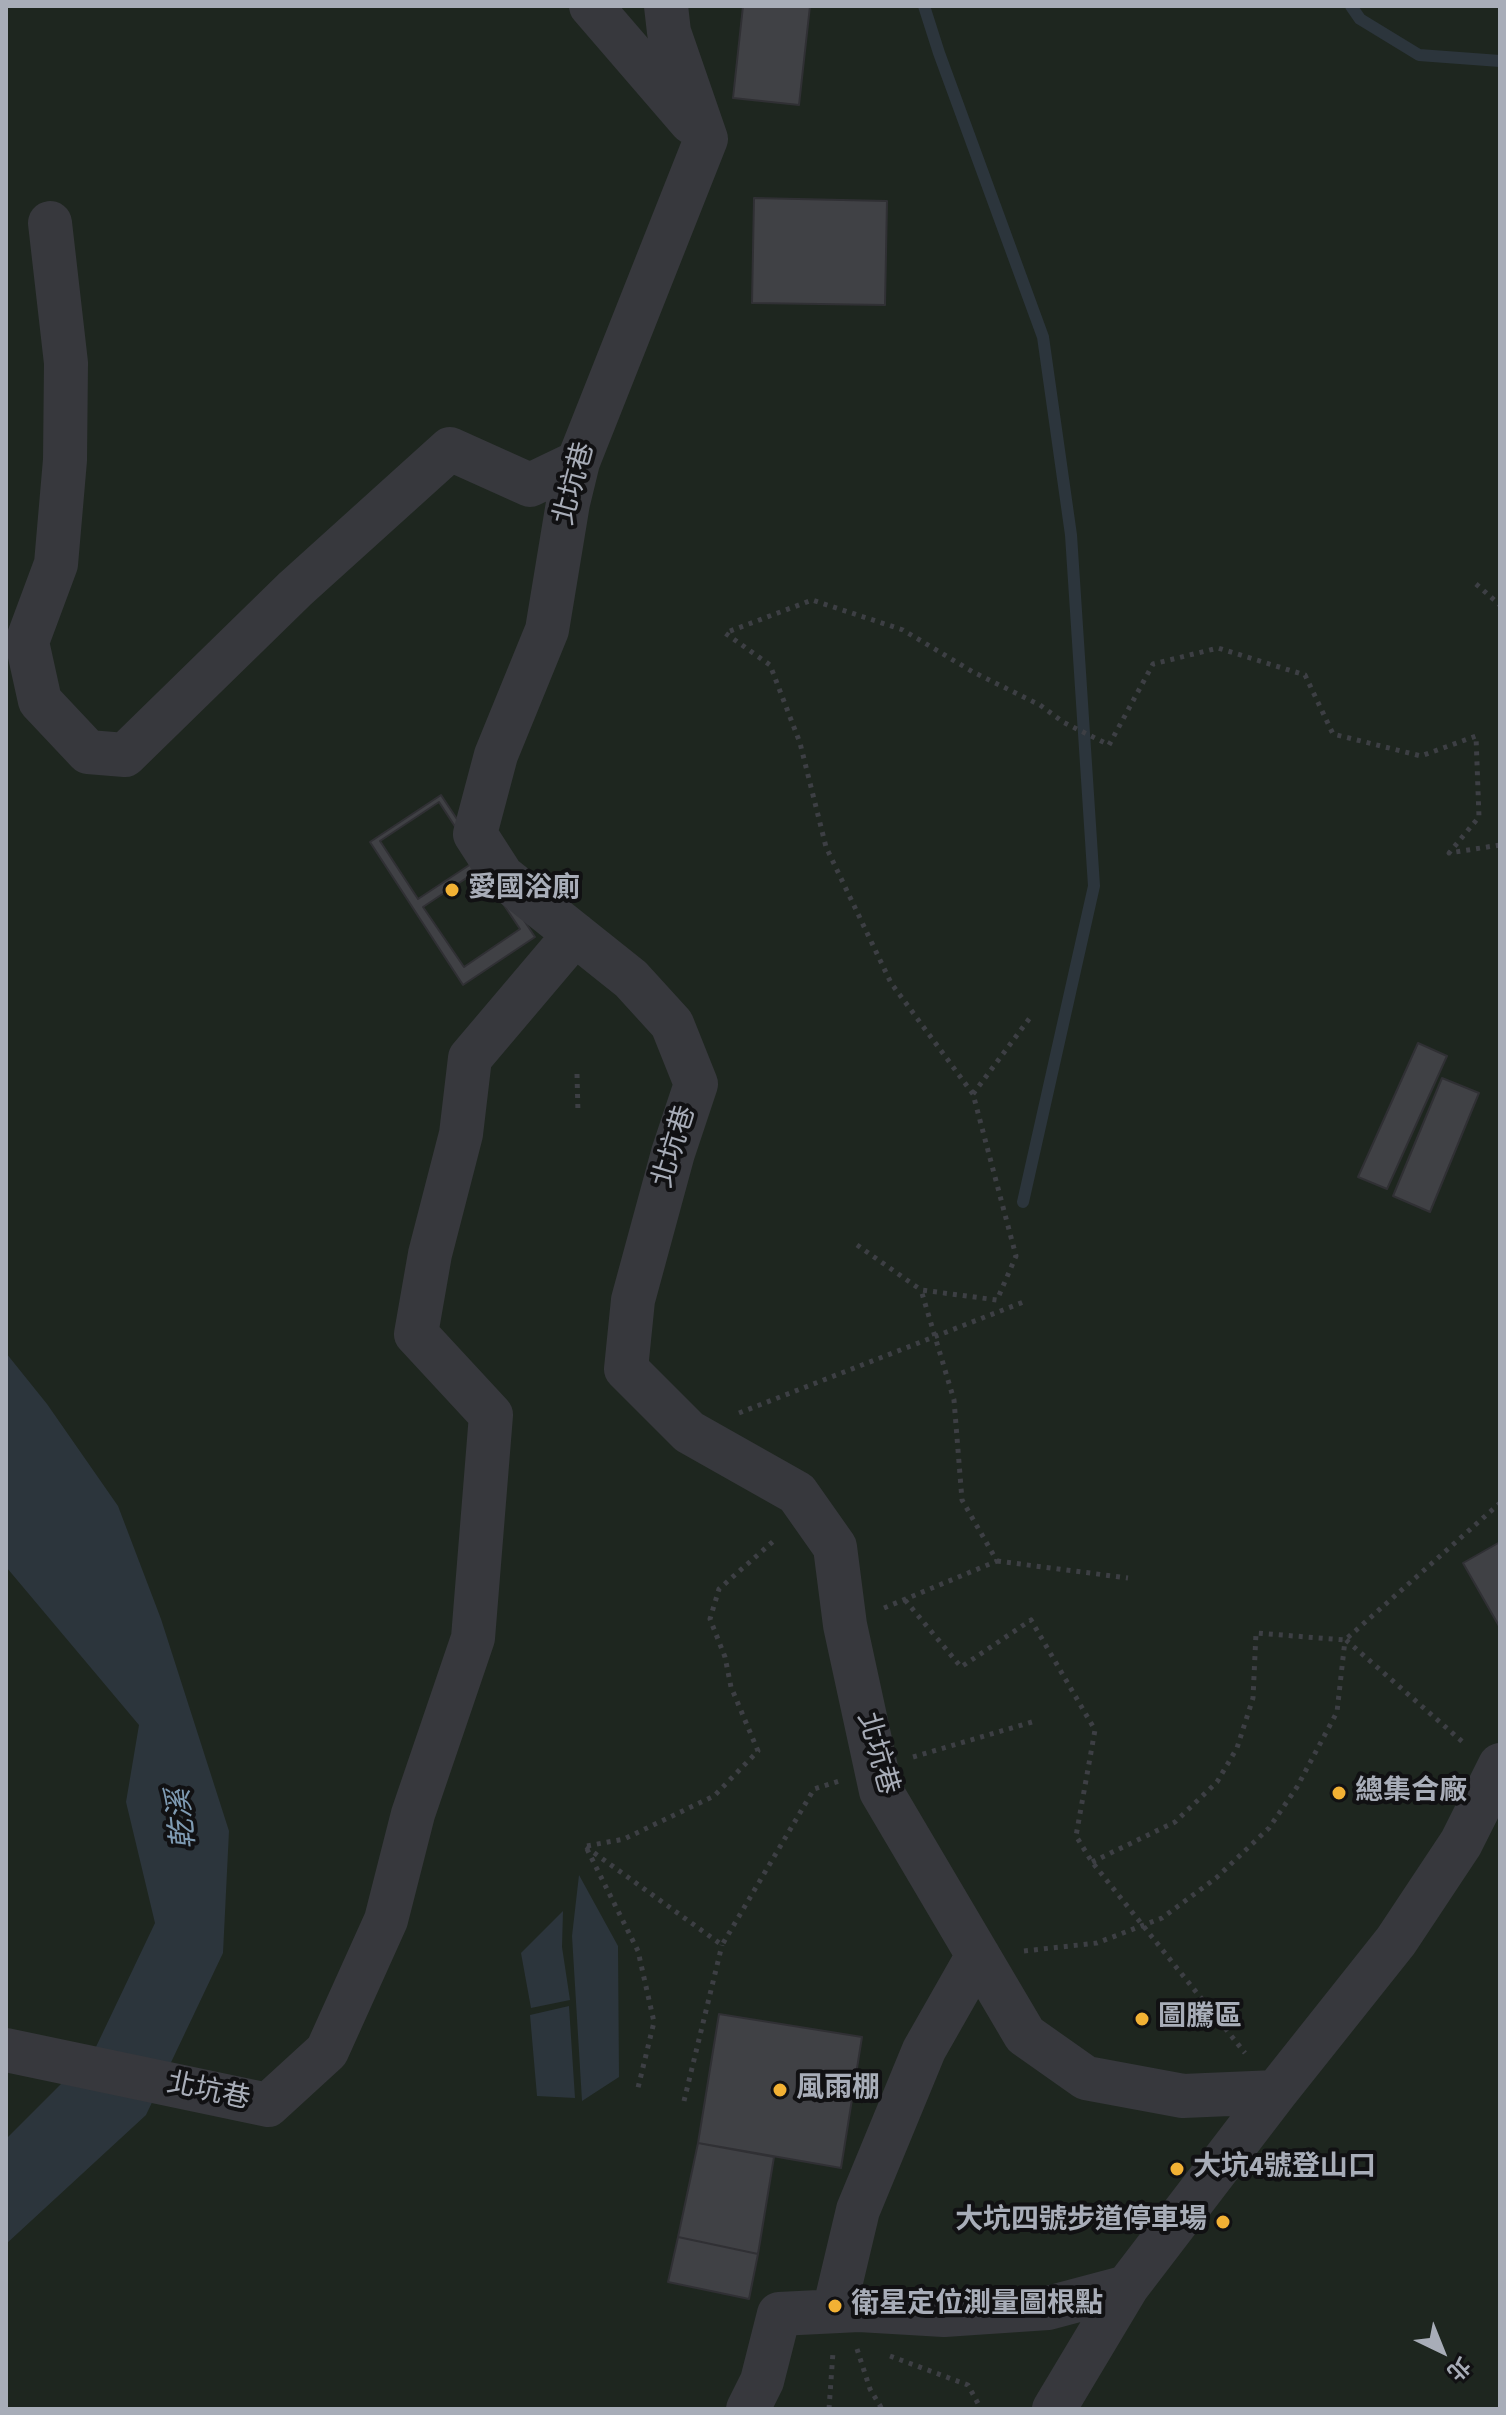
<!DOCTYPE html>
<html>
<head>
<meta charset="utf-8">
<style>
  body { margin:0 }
  #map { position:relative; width:1506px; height:2415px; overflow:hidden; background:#161618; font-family:"Source Sans 3","Noto Sans TC",sans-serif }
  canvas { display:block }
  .frame { position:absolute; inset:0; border:8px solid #a8adb8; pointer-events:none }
  .north { position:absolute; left:1402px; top:2311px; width:80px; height:80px; -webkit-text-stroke:6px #111113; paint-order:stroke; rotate:137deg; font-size:22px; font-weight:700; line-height:32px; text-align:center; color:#a8adb8 }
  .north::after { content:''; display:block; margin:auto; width:28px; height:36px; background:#a8adb8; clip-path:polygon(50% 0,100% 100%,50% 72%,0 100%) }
</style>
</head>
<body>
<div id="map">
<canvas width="1506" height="2415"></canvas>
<div class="frame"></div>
<div class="north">北</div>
</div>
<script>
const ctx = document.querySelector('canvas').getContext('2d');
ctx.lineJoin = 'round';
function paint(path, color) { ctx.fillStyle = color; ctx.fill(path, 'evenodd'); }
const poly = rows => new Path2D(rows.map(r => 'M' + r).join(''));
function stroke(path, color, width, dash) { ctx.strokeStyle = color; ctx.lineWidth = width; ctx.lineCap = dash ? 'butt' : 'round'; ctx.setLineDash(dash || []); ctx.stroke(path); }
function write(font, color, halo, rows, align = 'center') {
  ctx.font = font + ' "Source Sans 3","Noto Sans TC",sans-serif'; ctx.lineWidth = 8; ctx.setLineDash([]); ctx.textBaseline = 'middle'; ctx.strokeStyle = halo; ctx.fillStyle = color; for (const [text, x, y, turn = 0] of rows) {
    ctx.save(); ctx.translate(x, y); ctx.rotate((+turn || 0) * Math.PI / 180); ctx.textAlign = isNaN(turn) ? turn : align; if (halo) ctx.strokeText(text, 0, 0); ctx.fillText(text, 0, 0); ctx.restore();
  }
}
paint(poly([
  [6,6,1500,6,1500,2409,6,2409]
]), '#1e261f');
paint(poly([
  [6,1353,47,1404,118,1506,161,1619,229,1831,223,1953,146,2115,6,2244,6,2139,94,2051,155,1923,126,1802,139,1725,7,1568],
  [579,1875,618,1946,619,2077,582,2101,572,1936],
  [563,1911,562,1947,570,2000,531,2008,521,1953],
  [569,2006,575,2098,537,2096,530,2015]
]), '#2c353c');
stroke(poly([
  [924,6,939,53,1043,337,1071,535,1094,886,1023,1202],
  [1351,6,1360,19,1419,55,1500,61]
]), '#2c353c', 12);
const building = poly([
  [743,6,810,6,799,105,733,98,743,6],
  [754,198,887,201,885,305,752,303,754,198],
  [441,795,535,937,463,985,370,842,441,795],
  [439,802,477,860,418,899,380,841,439,802],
  [480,869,520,929,464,967,423,907,480,869],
  [1418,1043,1447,1056,1387,1189,1358,1177,1418,1043],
  [1442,1078,1479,1093,1430,1212,1393,1196,1442,1078],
  [1500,1542,1500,1625,1499,1626,1463,1563,1500,1542],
  [719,2014,862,2037,841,2168,698,2143,719,2014],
  [698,2143,774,2157,758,2254,678,2237,698,2143],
  [678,2237,758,2254,749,2299,668,2282,678,2237]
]);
paint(building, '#404145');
stroke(building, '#303034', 2);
stroke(poly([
  [1476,584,1500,605],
  [577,1074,578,1113],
  [973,1094,891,983,826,847,800,743,770,665,725,633,812,600,903,630,973,672,1040,705,1063,722,1109,745,1153,664,1218,648,1305,675,1333,734,1421,756,1476,736,1479,817,1449,853,1500,845],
  [857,1245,921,1290],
  [739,1413,1026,1301],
  [997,1561,1128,1578],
  [905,1600,961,1667,1031,1620,1095,1730,1076,1836,1092,1862,1245,2053],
  [884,1608,997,1561,962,1500,954,1400,921,1290,997,1300,1016,1256,973,1094,1032,1015],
  [1346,1640,1465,1744],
  [913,1757,1032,1722],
  [587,1846,624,1839,714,1796,758,1751,731,1687,725,1657,710,1619,719,1589,777,1538],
  [586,1847,722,1945,814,1789,839,1781],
  [587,1849,638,1951,654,2022,637,2092],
  [1092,1862,1175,1822,1217,1782,1237,1748,1253,1698,1256,1633,1345,1640,1500,1503],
  [1024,1951,1097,1943,1162,1918,1216,1878,1269,1828,1297,1787,1337,1712,1345,1640],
  [684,2101,722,1945],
  [857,2349,870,2389,882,2409],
  [890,2356,968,2385,981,2409],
  [829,2409,833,2352]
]), '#3d3f44', 5, [4, 6]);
stroke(poly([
  [591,6,691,122],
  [666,6,669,32,706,139,578,462,568,503,547,630,496,755,475,834,502,876,631,979,672,1024,696,1084,673,1153,633,1300,626,1369,689,1432,797,1493,835,1547,845,1625,881,1791,1025,2035,1086,2078,1183,2096,1276,2092],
  [50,223,66,363,65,460,56,564,27,642,40,701,88,752,125,755,295,589,450,449,530,485,578,462],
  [6,2050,268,2105,327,2051,386,1920,413,1814,473,1638,491,1415,416,1334,430,1254,461,1134,470,1058,575,934],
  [834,2311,858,2210,924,2050,978,1955],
  [748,2409,762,2381,779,2314,859,2310,944,2315,1048,2308,1127,2287],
  [1054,2409,1127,2287,1276,2092,1396,1941,1461,1843,1500,1765]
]), '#37383d', 44);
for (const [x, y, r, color] of [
  [452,890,8,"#f2b134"],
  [1339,1793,8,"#f2b134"],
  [1142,2019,8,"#f2b134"],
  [780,2090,8,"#f2b134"],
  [1177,2169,8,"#f2b134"],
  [1223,2222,8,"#f2b134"],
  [835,2306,8,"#f2b134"]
]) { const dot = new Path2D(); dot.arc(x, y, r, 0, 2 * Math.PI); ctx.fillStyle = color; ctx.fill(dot); stroke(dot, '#111113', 3); }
write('28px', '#a8adb8', '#111113', [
  ["北坑巷",576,484,-75],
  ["北坑巷",676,1147,-73],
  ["北坑巷",876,1754,74],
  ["北坑巷",208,2093,12]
]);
write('bold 28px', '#a8adb8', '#111113', [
  ["愛國浴廁",468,890],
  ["總集合廠",1355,1793],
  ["圖騰區",1158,2019],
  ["風雨棚",796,2090],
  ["大坑4號登山口",1193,2169],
  ["大坑四號步道停車場",1207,2222,"right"],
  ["衛星定位測量圖根點",851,2306]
], 'left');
write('italic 30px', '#7f9bb3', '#111113', [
  ["乾溪",184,1819,-96]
]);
</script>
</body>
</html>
